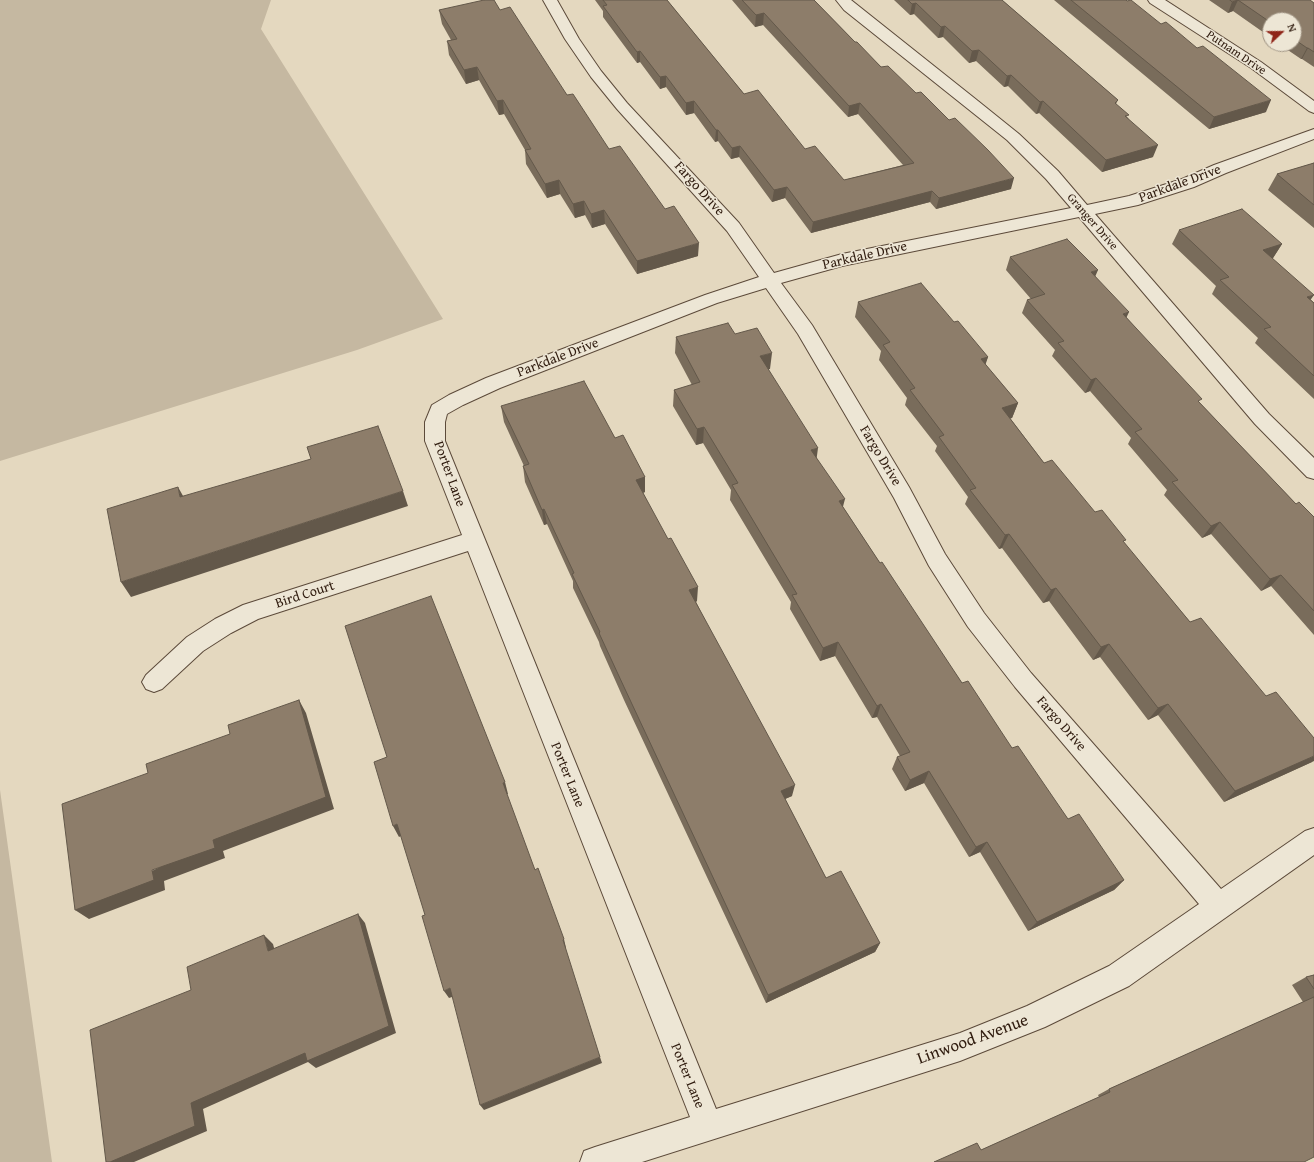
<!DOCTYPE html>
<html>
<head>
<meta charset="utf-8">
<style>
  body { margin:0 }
  #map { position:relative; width:1314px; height:1162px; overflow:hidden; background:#e4d8bf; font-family:"Gentium Book Plus",serif }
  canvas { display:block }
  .north { position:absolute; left:1262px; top:12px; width:40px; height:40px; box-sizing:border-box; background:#ede6d5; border:1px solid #a19585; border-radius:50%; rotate:68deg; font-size:11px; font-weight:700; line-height:16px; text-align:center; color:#2f1b0e }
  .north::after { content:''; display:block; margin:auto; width:14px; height:18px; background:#8f2418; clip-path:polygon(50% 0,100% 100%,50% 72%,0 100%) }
</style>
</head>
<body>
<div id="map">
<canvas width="1314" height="1162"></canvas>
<div class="north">N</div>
</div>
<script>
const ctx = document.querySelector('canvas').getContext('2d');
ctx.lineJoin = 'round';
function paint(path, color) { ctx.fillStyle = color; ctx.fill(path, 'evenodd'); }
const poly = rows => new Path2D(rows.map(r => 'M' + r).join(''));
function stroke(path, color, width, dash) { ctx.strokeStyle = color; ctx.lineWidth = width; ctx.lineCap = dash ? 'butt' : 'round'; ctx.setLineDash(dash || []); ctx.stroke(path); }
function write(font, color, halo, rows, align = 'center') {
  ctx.font = font + ' "Gentium Book Plus",serif'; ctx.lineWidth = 3; ctx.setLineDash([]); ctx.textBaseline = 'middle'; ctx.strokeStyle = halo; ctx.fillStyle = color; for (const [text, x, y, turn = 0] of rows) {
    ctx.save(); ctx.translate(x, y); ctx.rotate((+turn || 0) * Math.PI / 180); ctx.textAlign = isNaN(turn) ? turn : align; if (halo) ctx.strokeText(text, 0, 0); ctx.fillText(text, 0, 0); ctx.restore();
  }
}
paint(poly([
  [0,0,271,0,261,29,443,319,357,350,0,461],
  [0,790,52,1162,0,1162]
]), '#c5b8a1');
const minor = poly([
  [543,0,557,0,579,39,601,71,627,103,739,223,774,273,842,254,1071,208,1046,179,1007,140,844,10,836,0,851,0,978,101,1019,134,1058,171,1087,205,1129,196,1182,179,1214,165,1314,129,1314,139,1226,173,1194,187,1138,205,1095,214,1269,414,1314,458,1314,479,1307,477,1255,424,1079,217,842,266,781,283,812,325,909,487,945,554,984,613,1031,673,1221,889,1305,831,1314,828,1314,855,1129,986,1045,1027,960,1061,642,1162,580,1162,584,1151,595,1147,690,1117,468,551,258,619,231,633,203,651,162,689,154,692,146,689,142,682,146,675,187,637,215,619,243,605,462,535,425,441,425,422,432,405,449,395,486,378,705,295,759,277,727,231,617,109,591,77,565,39,543,0],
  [766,288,798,334,894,498,929,566,968,627,1015,687,1199,904,1109,966,1027,1006,960,1033,716,1109,445,441,445,422,447,414,463,405,500,388,717,303,766,288],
  [1148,0,1165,0,1261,62,1314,101,1314,113,1309,111,1251,68,1150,3,1148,0]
]);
stroke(minor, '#5c4a3a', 2);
paint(minor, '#ede6d5');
paint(poly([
  [595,0,667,0,744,94,805,149,844,180,903,165,858,114,848,117,763,25,755,27,732,0,814,0,855,42,1011,189,936,209,930,202,811,233,785,198,772,202,739,157,731,159,718,141,715,142,694,113,686,115,666,87,660,89,640,62,637,63,603,17,603,11],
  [894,0,1002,0,1118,100,1116,104,1128,118,1153,157,1102,172,1039,113,1036,114,1008,86,1004,87,976,61,969,63,943,37,938,38,914,14,910,15],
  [1054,0,1126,0,1266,112,1209,129],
  [1209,0,1310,0,1314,3,1314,67,1302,59,1301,59,1279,44,1294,44,1294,20,1270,20,1270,37,1233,11,1228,13],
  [439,10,500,10,609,149,698,256,637,274,605,224,592,228,585,215,575,218,560,194,547,198,526,164,525,150,504,114,499,115,479,80,466,84,449,55,447,41,451,40,442,24],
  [1314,163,1314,228,1268,190,1277,174],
  [1179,230,1282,244,1273,258,1272,259,1314,303,1314,399,1255,343,1258,338,1212,294,1216,286,1172,244],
  [1010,257,1095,276,1127,318,1200,403,1296,504,1314,517,1314,635,1271,586,1261,591,1211,534,1202,538,1164,495,1167,490,1128,444,1131,438,1090,391,1085,393,1052,356,1055,350,1022,313,1027,300,1031,299,1006,270],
  [858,302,954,322,988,357,985,364,1018,403,1012,418,1010,418,1044,463,1095,512,1124,543,1190,622,1312,762,1224,802,1158,715,1148,720,1100,657,1093,660,1049,601,1043,603,1002,548,999,549,965,504,968,497,935,451,937,446,905,405,907,398,879,360,881,351,855,317],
  [735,334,770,369,768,369,843,507,880,563,962,683,1012,748,1068,819,1124,880,1114,890,1028,931,980,852,969,857,924,783,905,791,892,769,897,757,900,756,877,717,872,718,835,656,820,661,790,609,791,602,730,500,731,490,703,443,696,445,673,406,674,390,692,385,675,353,676,337],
  [501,406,615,438,645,477,645,492,643,493,697,601,696,602,792,796,785,799,826,878,880,943,875,952,766,1003,624,700,600,646,599,642,573,588,573,581,547,524,544,525,525,482,523,466,524,466,504,422],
  [1314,975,1314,1157,981,1150,1099,1097,1098,1095,1109,1089,1303,1002,1292,985,1306,977]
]), '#796c5b');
paint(poly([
  [1238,0,1233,11,1228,13,1232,2],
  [916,3,914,14,910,15,912,4],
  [764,13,763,25,755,27,756,15],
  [945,26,943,37,938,38,941,27],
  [1307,48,1308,48,1302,59,1301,59],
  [979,50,976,61,969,63,972,51],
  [640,51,640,62,637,63,637,52],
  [477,67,479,80,466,84,464,70],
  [1011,75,1008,86,1004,87,1007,76],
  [666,76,666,87,660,89,660,77],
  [503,100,504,114,499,115,497,101],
  [1271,100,1266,112,1209,129,1214,117],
  [694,101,694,113,686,115,686,103],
  [1043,101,1039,113,1036,114,1040,102],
  [860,103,858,114,848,117,849,106],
  [716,130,718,130,718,141,715,142],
  [1158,145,1153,157,1102,172,1106,160],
  [740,146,739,157,731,159,732,148],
  [1014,178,1011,189,936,209,939,198],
  [559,180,560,194,547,198,545,184],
  [787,187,785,198,772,202,774,190],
  [932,191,930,202,811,233,813,222],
  [584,201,585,215,575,218,573,204],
  [604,210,605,224,592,228,591,214],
  [699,243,698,256,637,274,637,261],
  [1282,244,1273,258,1254,265,1263,250],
  [1098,270,1092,284,1091,272],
  [1314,295,1304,309,1307,297],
  [1129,312,1123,325,1123,314],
  [772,353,770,369,758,372,760,356],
  [988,357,983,372,981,359],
  [1096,378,1090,391,1085,393,1091,380],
  [1018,403,1012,418,997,423,1002,408],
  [704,427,703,443,696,445,697,429],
  [818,448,816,463,811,450],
  [645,477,645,492,636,495,636,480],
  [178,487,187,503,180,497],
  [403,491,408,506,131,597,121,582],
  [845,499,841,514,839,501],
  [544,509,547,524,544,525,542,510],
  [1220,522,1211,534,1202,538,1211,526],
  [1009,534,1002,548,999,549,1005,535],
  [1281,575,1271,586,1261,591,1270,579],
  [698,587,697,601,689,604,689,590],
  [1056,588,1049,601,1043,603,1051,590],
  [838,642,835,656,820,661,823,648],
  [1109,644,1100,657,1093,660,1101,647],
  [299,700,306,713,334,809,223,851,225,858,164,881,165,890,89,919,75,910,213,840],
  [881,704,877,717,872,718,877,706],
  [1168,704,1158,715,1148,720,1158,708],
  [1314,756,1314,761,1312,762,1224,802,1235,791],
  [929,771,924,783,905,791,910,780],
  [505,782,508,794,506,794,503,783],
  [795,785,792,796,778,802,781,791],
  [397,824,403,835,399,837,393,826],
  [987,842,980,852,969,857,976,847],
  [1124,880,1114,890,1028,931,1037,922],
  [358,914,365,923,396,1033,316,1068,308,1062,203,1109,207,1131,134,1162,110,1162,191,1103],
  [264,935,273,944,277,959,268,951],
  [564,939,566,948,565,949,563,940],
  [880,943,875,952,766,1003,768,995],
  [450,988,455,996,449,998,444,991],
  [600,1057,602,1063,484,1110,480,1105]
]), '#63584a');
const building = poly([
  [484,0,494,0,500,10,510,7,567,95,573,94,609,149,620,146,665,209,674,206,699,243,637,261,604,210,591,214,584,201,573,204,559,180,545,184,525,150,531,149,503,100,497,101,477,67,464,70,447,41,457,39,439,10,484,0],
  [603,0,667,0,744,94,758,90,805,149,815,146,844,180,914,163,860,103,849,106,764,13,756,15,742,0,814,0,855,42,857,42,881,67,888,66,916,93,921,92,949,120,955,118,988,150,1014,178,939,198,932,191,813,222,787,187,774,190,740,146,732,148,718,130,716,130,694,101,686,103,666,76,660,77,640,51,637,52,603,6,607,5,603,0],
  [908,0,1002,0,1118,100,1115,103,1129,115,1125,116,1158,145,1106,160,1043,101,1040,102,1011,75,1007,76,979,50,972,51,945,26,941,27,916,3,912,4,908,0],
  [1071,0,1126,0,1127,1,1131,0,1161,24,1166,22,1197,48,1203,46,1271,100,1214,117,1071,0],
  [1230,0,1238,0,1232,2,1230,0],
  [1238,0,1310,0,1314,3,1314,52,1308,48,1307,48,1294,39,1294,20,1270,20,1270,22,1238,0],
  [1314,163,1314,205,1277,174,1314,163],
  [1242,209,1282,244,1263,250,1314,295,1307,297,1314,303,1314,376,1264,329,1271,327,1220,280,1229,277,1179,230,1242,209],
  [1067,239,1098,270,1091,272,1129,312,1123,314,1202,399,1198,401,1296,504,1299,502,1314,517,1314,611,1281,575,1270,579,1220,522,1211,526,1172,482,1178,480,1135,432,1142,429,1096,378,1091,380,1058,343,1064,341,1027,300,1045,294,1010,257,1067,239],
  [921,283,954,322,958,321,988,357,981,359,1018,403,1002,408,1044,463,1052,460,1095,512,1102,510,1126,540,1123,541,1190,622,1201,618,1266,696,1276,692,1314,738,1314,756,1235,791,1168,704,1158,708,1109,644,1101,647,1056,588,1051,590,1009,534,1005,535,970,490,976,488,939,437,944,435,910,390,915,388,883,345,890,342,858,302,921,283],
  [728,323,735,334,757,328,772,353,760,356,818,448,811,450,845,499,839,501,880,563,882,562,962,683,968,681,1012,748,1018,746,1068,819,1079,814,1124,880,1037,922,987,842,976,847,929,771,910,780,897,757,910,752,881,704,877,706,838,642,823,648,792,595,797,594,732,485,738,483,704,427,697,429,674,390,700,382,676,337,728,323],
  [584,381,615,438,623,435,645,477,636,480,668,539,671,538,698,587,689,590,795,785,781,791,826,878,841,871,880,943,768,995,624,687,599,633,600,632,572,574,574,573,544,509,542,510,523,466,529,464,501,406,584,381],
  [378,426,403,491,121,582,107,509,178,487,180,497,311,459,307,447,378,426],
  [431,596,505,782,503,783,535,870,538,868,564,939,563,940,600,1057,480,1105,450,988,444,991,422,916,425,915,397,824,393,826,374,762,387,757,345,626,431,596],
  [299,700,326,797,213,840,215,848,152,870,154,880,75,910,62,804,148,773,146,764,230,734,228,725,299,700],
  [358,914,389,1026,307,1061,305,1053,191,1103,195,1126,110,1162,106,1162,90,1030,191,990,187,967,264,935,268,951,358,914],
  [1314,975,1314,989,1306,977,1314,975],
  [1314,997,1314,1157,1304,1162,934,1162,977,1143,981,1150,1110,1092,1109,1089,1314,997]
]);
paint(building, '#8d7d6a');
stroke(building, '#63584a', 1);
write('12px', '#2f1b0e', '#ede6d5', [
  ["Putnam Drive",1236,53,34],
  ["Granger Drive",1092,222,49]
]);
write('14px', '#2f1b0e', '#ede6d5', [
  ["Parkdale Drive",1180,184,-20],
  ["Fargo Drive",699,189,48],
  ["Parkdale Drive",865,256,-13],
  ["Parkdale Drive",558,358,-21],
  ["Fargo Drive",880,456,59],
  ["Porter Lane",449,474,70],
  ["Bird Court",305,595,-18],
  ["Fargo Drive",1061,724,49],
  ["Porter Lane",567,775,68],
  ["Porter Lane",687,1076,68]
]);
write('17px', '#2f1b0e', '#ede6d5', [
  ["Linwood Avenue",973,1040,-20]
]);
</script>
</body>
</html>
